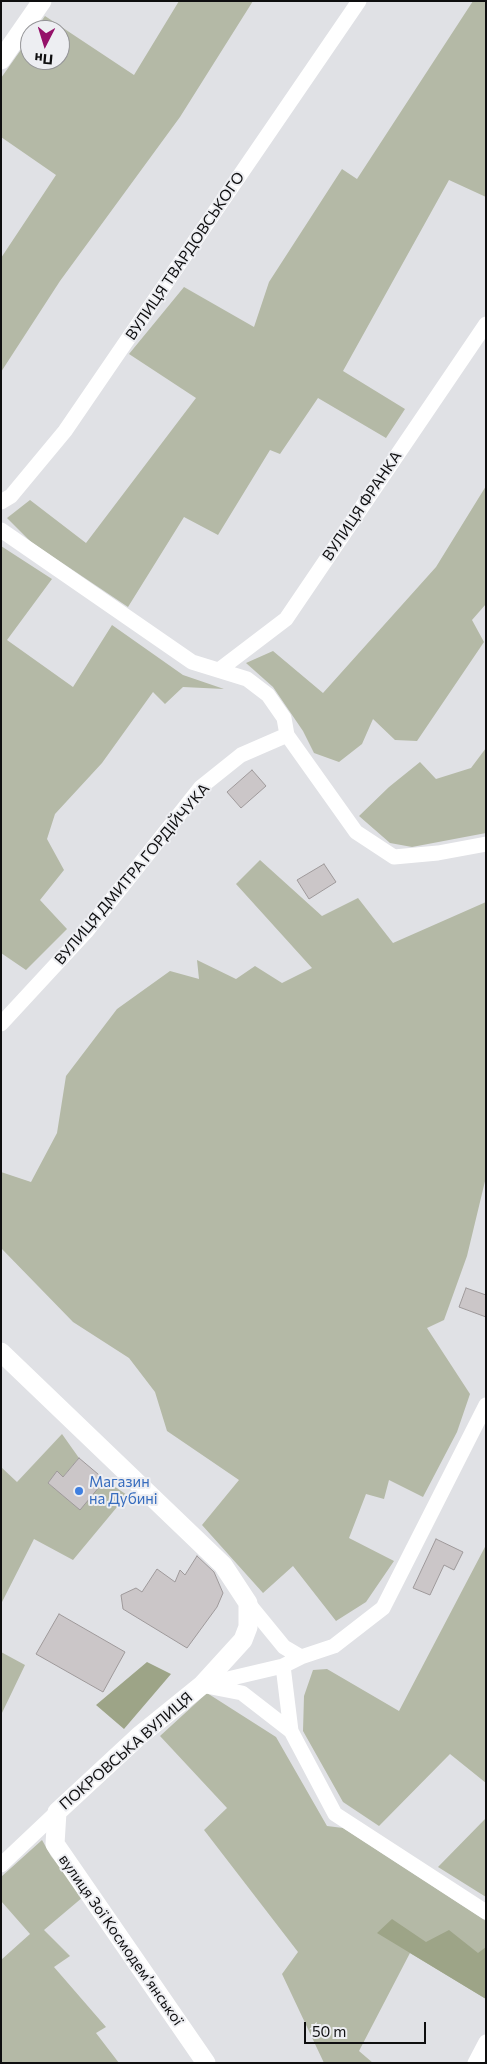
<!DOCTYPE html>
<html>
<head>
<meta charset="utf-8">
<style>
  body { margin:0 }
  #map { position:relative; width:487px; height:2064px; overflow:hidden; background:#e0e1e5; font-family:Commissioner,sans-serif }
  canvas { display:block }
  .frame { position:absolute; inset:0; border:2px solid #0e0e0f; pointer-events:none }
  .north { position:absolute; left:20px; top:20px; width:50px; height:50px; box-sizing:border-box; background:#edeef2; border:1px solid #949497; border-radius:50%; rotate:185deg; font-size:14px; font-weight:700; line-height:20px; text-align:center; color:#0e0e0f }
  .north::after { content:''; display:block; margin:auto; width:18px; height:22px; background:#95126a; clip-path:polygon(50% 0,100% 100%,50% 72%,0 100%) }
  .scale { position:absolute; left:304px; top:2022px; width:122px; height:22px; box-sizing:border-box; border:2px solid #0e0e0f; border-top:0; padding-left:6px; font-size:15px; line-height:18px; white-space:nowrap; color:#0e0e0f; -webkit-text-stroke:4px #edeef2; paint-order:stroke }
</style>
</head>
<body>
<div id="map">
<canvas width="487" height="2064"></canvas>
<div class="frame"></div>
<div class="north">Пн</div>
<div class="scale">50 m</div>
</div>
<script>
const ctx = document.querySelector('canvas').getContext('2d');
ctx.lineJoin = 'round';
function paint(path, color) { ctx.fillStyle = color; ctx.fill(path, 'evenodd'); }
const poly = rows => new Path2D(rows.map(r => 'M' + r).join(''));
function stroke(path, color, width, dash) { ctx.strokeStyle = color; ctx.lineWidth = width; ctx.lineCap = dash ? 'butt' : 'round'; ctx.setLineDash(dash || []); ctx.stroke(path); }
function write(font, color, halo, rows, align = 'center') {
  ctx.font = font + ' Commissioner,sans-serif'; ctx.lineWidth = 4; ctx.setLineDash([]); ctx.textBaseline = 'middle'; ctx.strokeStyle = halo; ctx.fillStyle = color; for (const [text, x, y, turn = 0] of rows) {
    ctx.save(); ctx.translate(x, y); ctx.rotate((+turn || 0) * Math.PI / 180); ctx.textAlign = isNaN(turn) ? turn : align; if (halo) ctx.strokeText(text, 0, 0); ctx.fillText(text, 0, 0); ctx.restore();
  }
}
paint(poly([
  [179,1,253,1,180,117,60,281,1,372,1,258,56,175,1,137,1,78,30,37,30,60,60,60,60,30,35,30,45,16,134,75],
  [473,1,486,1,486,197,449,180,343,371,405,409,386,438,318,398,280,454,270,450,218,535,184,517,128,607,31,542,7,518,30,500,86,543,196,398,129,354,184,287,254,327,269,282,342,169,357,179],
  [486,486,486,604,472,620,484,642,417,741,395,740,373,719,362,744,339,762,314,753,303,731,273,687,246,663,273,651,323,693,436,567],
  [1,546,52,579,7,640,73,687,112,625,183,675,224,689,183,687,165,704,153,692,102,763,55,814,47,839,64,870,40,900,67,929,26,970,1,953],
  [486,748,486,833,412,847,390,843,359,816,389,787,420,762,436,779,471,768],
  [260,860,322,916,358,898,393,943,486,902,486,1177,467,1256,444,1320,427,1328,470,1394,457,1432,423,1497,389,1480,384,1499,366,1494,349,1538,394,1561,366,1602,336,1621,293,1566,263,1593,202,1525,239,1480,167,1431,155,1392,129,1358,73,1322,1,1248,1,1172,31,1182,57,1133,66,1076,117,1009,170,971,199,979,197,960,236,979,255,966,282,983,312,968,236,884],
  [62,1434,79,1458,63,1477,57,1472,48,1483,80,1509,105,1480,127,1495,73,1560,34,1539,1,1604,1,1467,17,1482],
  [486,1545,486,1783,450,1754,379,1826,343,1802,303,1731,304,1696,313,1670,327,1669,399,1711],
  [1,1652,25,1665,1,1715],
  [207,1693,276,1737,327,1826,343,1828,486,1921,486,1999,410,1953,359,2051,373,2063,324,2063,282,1974,298,1952,204,1830,227,1808,160,1736],
  [486,1818,486,1897,438,1867],
  [42,1840,51,1856,83,1897,44,1930,70,1956,54,1967,106,2027,96,2033,119,2063,1,2063,1,1960,30,1934,1,1901,1,1877]
]), '#b4b9a6');
paint(poly([
  [147,1662,171,1674,124,1729,96,1705],
  [392,1919,426,1942,449,1930,478,1953,486,1947,486,1999,377,1933]
]), '#9da487');
const building = poly([
  [252,770,266,786,241,808,227,792,252,770],
  [324,864,336,882,309,899,297,880,324,864],
  [466,1288,486,1295,486,1317,459,1307,466,1288],
  [79,1458,105,1480,80,1510,48,1483,57,1471,63,1477,79,1458],
  [436,1539,463,1552,454,1570,444,1565,430,1595,413,1588,436,1539],
  [197,1556,214,1572,223,1593,217,1607,187,1648,123,1609,121,1595,136,1588,142,1592,157,1569,175,1582,180,1570,185,1575,197,1556],
  [59,1614,125,1652,103,1692,36,1654,59,1614]
]);
paint(building, '#cbc6c8');
stroke(building, '#9e999a', 1);
stroke(poly([
  [1,502,11,496,65,431,359,1],
  [1,530,192,662,247,679,268,695,284,718,287,735],
  [219,670,286,619,486,324],
  [1,1024,86,932,201,787,241,755,287,735,356,832,394,857,438,853,486,844],
  [248,1603,284,1647,301,1657],
  [283,1666,291,1731,335,1814,486,1912],
  [202,1685,283,1666,301,1657,334,1646,383,1608,486,1405],
  [206,1686,242,1693,291,1731],
  [1,1865,57,1812],
  [475,2063,486,2042]
]), '#fff', 15);
stroke(poly([
  [1,60,42,1],
  [1,1352,223,1565,248,1603,248,1627,243,1640,202,1685,139,1736,57,1812,55,1844,206,2063]
]), '#fff', 19);
for (const [x, y, r, color] of [
  [79,1491,5,"#3f7fe0"]
]) { const dot = new Path2D(); dot.arc(x, y, r, 0, 2 * Math.PI); ctx.fillStyle = color; ctx.fill(dot); stroke(dot, '#edeef2', 2); }
write('15px', '#0e0e0f', '#edeef2', [
  ["ВУЛИЦЯ ТВАРДОВСЬКОГО",185,256,-56],
  ["ВУЛИЦЯ ФРАНКА",362,506,-56],
  ["ВУЛИЦЯ ДМИТРА ГОРДІЙЧУКА",132,874,-50],
  ["ПОКРОВСЬКА ВУЛИЦЯ",126,1751,-41],
  ["вулиця Зої Космодемʼянської",121,1940,55]
]);
write('15px', '#366cbe', '#edeef2', [
  ["Магазин",89,1482],
  ["на Дубині",89,1499]
], 'left');
</script>
</body>
</html>
